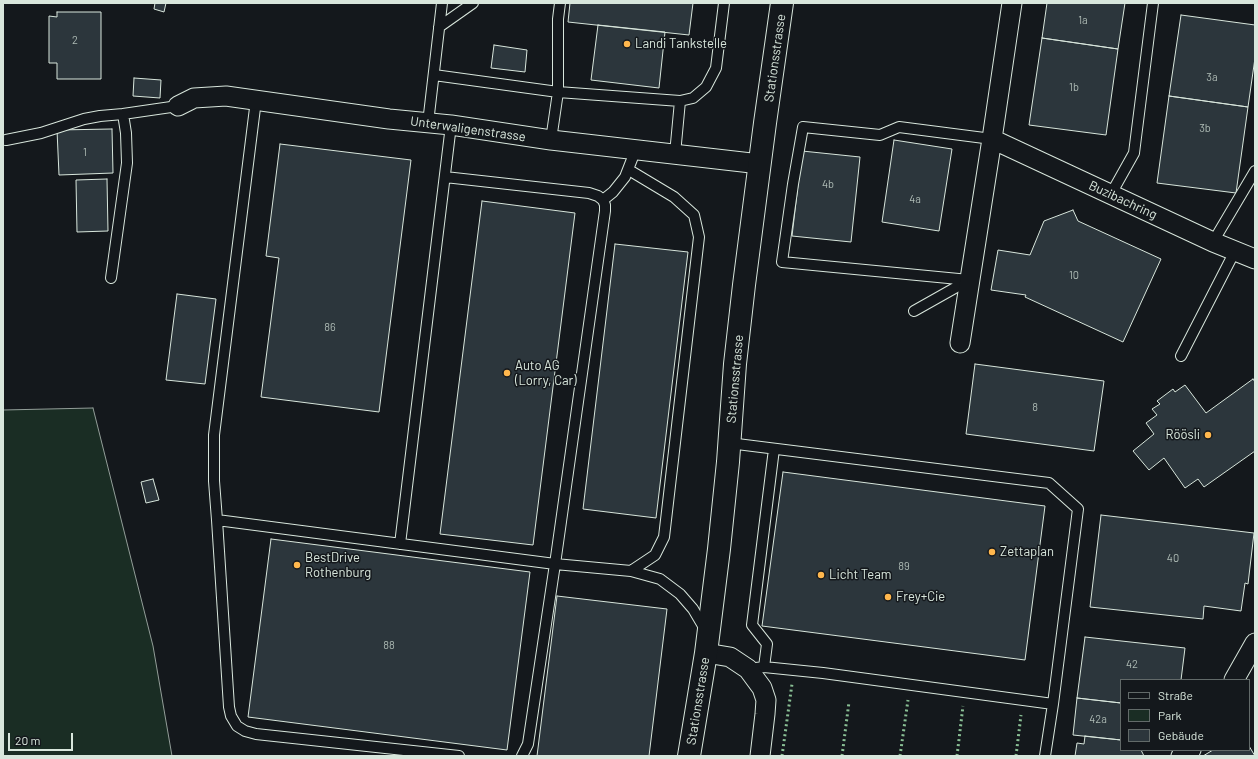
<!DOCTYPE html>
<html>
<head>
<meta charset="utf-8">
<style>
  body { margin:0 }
  #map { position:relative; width:1258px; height:759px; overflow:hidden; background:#14181c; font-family:Barlow,sans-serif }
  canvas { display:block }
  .frame { position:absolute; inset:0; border:4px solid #d8e6dc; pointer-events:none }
  .legend { position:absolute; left:1120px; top:679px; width:130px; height:72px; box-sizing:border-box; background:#14181c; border:1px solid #626a69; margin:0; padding:5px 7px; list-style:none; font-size:12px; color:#d8e6dc }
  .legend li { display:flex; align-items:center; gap:8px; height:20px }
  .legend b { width:20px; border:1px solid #626a69 }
  .scale { position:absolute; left:8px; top:733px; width:65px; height:18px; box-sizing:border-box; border:2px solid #d8e6dc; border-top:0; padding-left:5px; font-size:12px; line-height:14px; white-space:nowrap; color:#d8e6dc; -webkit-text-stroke:3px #14181c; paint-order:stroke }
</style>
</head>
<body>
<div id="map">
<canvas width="1258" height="759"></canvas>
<div class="frame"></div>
<ul class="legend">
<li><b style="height:5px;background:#14181c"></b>Straße</li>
<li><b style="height:11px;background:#1a2d24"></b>Park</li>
<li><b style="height:11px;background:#2c363c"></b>Gebäude</li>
</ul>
<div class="scale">20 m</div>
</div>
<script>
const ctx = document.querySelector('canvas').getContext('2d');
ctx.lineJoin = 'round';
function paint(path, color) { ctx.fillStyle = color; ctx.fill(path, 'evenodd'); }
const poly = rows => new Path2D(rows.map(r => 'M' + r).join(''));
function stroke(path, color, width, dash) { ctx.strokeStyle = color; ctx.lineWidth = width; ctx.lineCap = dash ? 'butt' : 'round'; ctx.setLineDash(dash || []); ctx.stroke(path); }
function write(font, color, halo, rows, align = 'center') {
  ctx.font = font + ' Barlow,sans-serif'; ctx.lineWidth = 3; ctx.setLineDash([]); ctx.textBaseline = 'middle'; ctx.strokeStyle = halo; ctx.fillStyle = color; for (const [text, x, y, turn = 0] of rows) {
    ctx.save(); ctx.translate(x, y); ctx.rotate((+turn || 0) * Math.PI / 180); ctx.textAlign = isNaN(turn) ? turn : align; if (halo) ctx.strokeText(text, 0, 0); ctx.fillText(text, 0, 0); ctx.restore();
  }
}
const green = poly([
  [93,408,153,646,172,756,3,756,3,410,93,408]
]);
paint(green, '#1a2d24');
stroke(green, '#939e99', 1);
const building = poly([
  [155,3,166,3,164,12,154,9,155,3],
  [570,3,693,3,689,35,568,22,570,3],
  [1047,3,1125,3,1118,49,1042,38,1047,3],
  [57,12,101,12,101,79,57,79,57,63,49,63,49,16,57,17,57,12],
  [1181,15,1255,25,1255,58,1248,107,1169,96,1181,15],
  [598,25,665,32,659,88,591,80,598,25],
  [1042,38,1118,49,1106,135,1029,125,1042,38],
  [494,45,527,50,525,72,491,68,494,45],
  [134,78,161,80,160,98,133,96,134,78],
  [1169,96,1248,107,1236,193,1157,183,1169,96],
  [112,129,113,173,59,175,57,130,112,129],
  [894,140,952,149,939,231,882,222,894,140],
  [280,144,411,160,379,412,261,397,279,258,266,256,280,144],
  [802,151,860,157,851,242,792,236,802,151],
  [107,179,108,231,77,232,76,180,107,179],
  [482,201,575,213,533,545,440,534,482,201],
  [1073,210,1078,221,1161,259,1123,342,1025,297,1026,295,991,290,998,250,1030,255,1044,221,1073,210],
  [615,244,688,252,656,518,583,509,615,244],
  [177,294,216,299,205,384,166,380,177,294],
  [975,364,1104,381,1094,451,966,434,975,364],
  [1253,379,1255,382,1255,451,1204,487,1198,479,1185,488,1164,458,1149,470,1133,451,1154,434,1146,423,1157,415,1152,409,1160,404,1157,401,1173,389,1175,392,1185,385,1206,413,1253,379],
  [783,472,1045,506,1025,660,762,626,783,472],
  [153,479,159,500,146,503,141,482,153,479],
  [1101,515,1254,533,1248,584,1245,583,1241,611,1204,606,1203,619,1090,607,1101,515],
  [271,539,530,572,507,750,248,717,271,539],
  [557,596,667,609,649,756,537,756,557,596],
  [1085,637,1185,648,1181,680,1121,680,1121,703,1077,698,1085,637],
  [1077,698,1121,703,1121,740,1073,735,1077,698],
  [1085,736,1121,740,1121,750,1141,750,1144,756,1075,756,1077,743,1084,744,1085,736],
  [1249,746,1255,756,1203,756,1213,750,1249,750,1249,746]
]);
paint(building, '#2c363c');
stroke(building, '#d8e6dc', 1);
const service = poly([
  [439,27,473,3],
  [434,75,558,92,558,19,560,3],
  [256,100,214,435,214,481,217,520,555,564,631,571,660,579,680,594,693,609,706,631],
  [428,123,442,3],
  [6,140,41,133,84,119,100,116,123,114,178,106],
  [551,140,558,92,680,101],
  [675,154,680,101,693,98,706,87,716,68,724,3],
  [629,170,674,197,694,215,699,237,664,537,655,555,631,571],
  [445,177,589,193,598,196,603,200,605,205,605,211,555,564,528,744,522,756],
  [1111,194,1134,153,1153,3],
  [603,200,613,192,625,177,636,149],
  [1213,242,1255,171],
  [111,278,127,163,126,133,123,114],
  [969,280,782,262,793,184,803,127,880,135,899,127,992,139],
  [914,311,969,280],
  [1181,356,1235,251],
  [729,443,1049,483,1078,509,1053,704,823,673,764,667,748,669],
  [217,520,229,707,231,716,237,726,245,731,256,734,459,756],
  [400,544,451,125],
  [764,667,767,644,752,625,774,449],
  [1045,756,1053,704]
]);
const minor = poly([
  [178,106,194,98,226,96,389,119,451,125,551,140,760,164],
  [992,139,1213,242,1255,259],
  [960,343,992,139,1012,3],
  [706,653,730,657,748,669,762,688,766,700,765,714,760,756],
  [1234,680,1255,643],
  [1181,756,1191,750]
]);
const secondary = poly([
  [689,756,706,653,719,549,728,462,735,364,744,285,765,123,782,3]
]);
stroke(service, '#d8e6dc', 12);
stroke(minor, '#d8e6dc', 21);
stroke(secondary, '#d8e6dc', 24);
stroke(service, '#14181c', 10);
stroke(minor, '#14181c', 19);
stroke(secondary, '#14181c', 22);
stroke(poly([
  [782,756,792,684],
  [842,756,849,702],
  [900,756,908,700],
  [957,756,963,706],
  [1016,756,1021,715]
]), '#8ac095', 3, [2, 3]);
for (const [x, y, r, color] of [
  [627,44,4,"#ffb74d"],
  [507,373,4,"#ffb74d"],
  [1208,435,4,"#ffb74d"],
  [992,552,4,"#ffb74d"],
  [297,565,4,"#ffb74d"],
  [821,575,4,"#ffb74d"],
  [888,597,4,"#ffb74d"]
]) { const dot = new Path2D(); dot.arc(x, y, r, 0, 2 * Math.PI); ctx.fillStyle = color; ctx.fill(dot); stroke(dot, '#14181c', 1.5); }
write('11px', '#adbab4', null, [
  ["1a",1083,20],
  ["2",75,40],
  ["3a",1212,77],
  ["1b",1074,87],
  ["3b",1205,128],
  ["1",85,152],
  ["4b",828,184],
  ["4a",915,199],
  ["10",1074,275],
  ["86",330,327],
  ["8",1035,407],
  ["40",1173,558],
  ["89",904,566],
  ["88",389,645],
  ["42",1132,664],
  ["42a",1098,719]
]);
write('13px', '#d8e6dc', '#14181c', [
  ["Landi Tankstelle",635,44],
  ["Auto AG",515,366],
  ["(Lorry, Car)",515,381],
  ["Röösli",1200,435,"right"],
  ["Zettaplan",1000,552],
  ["BestDrive",305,558],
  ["Rothenburg",305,573],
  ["Licht Team",829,575],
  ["Frey+Cie",896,597]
], 'left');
write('13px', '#d8e6dc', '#14181c', [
  ["Stationsstrasse",775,58,-82],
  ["Unterwaligenstrasse",468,129,8],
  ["Buzibachring",1123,200,25],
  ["Stationsstrasse",735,379,-85],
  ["Stationsstrasse",698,701,-81]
]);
</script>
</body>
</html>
